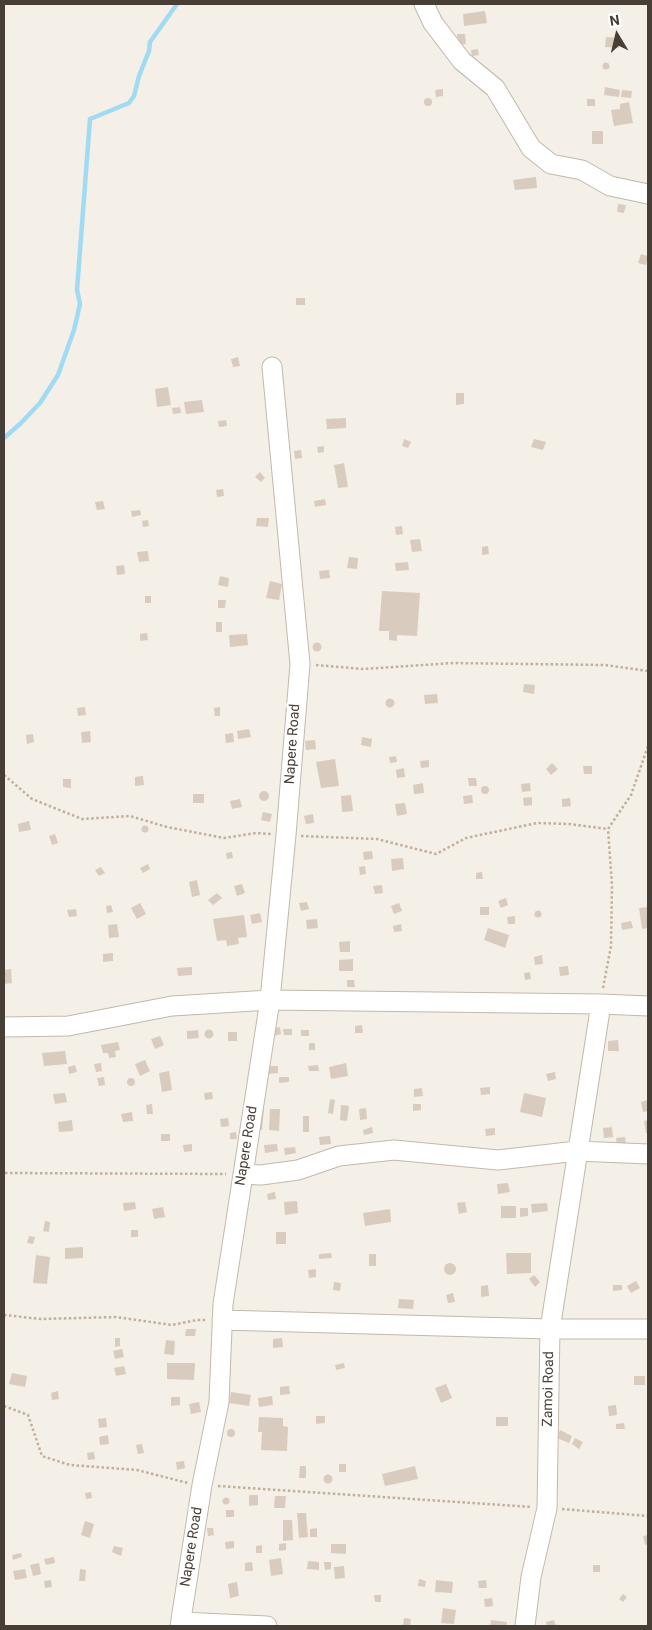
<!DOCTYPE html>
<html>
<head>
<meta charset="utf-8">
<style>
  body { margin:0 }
  #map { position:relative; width:652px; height:1630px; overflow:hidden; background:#f4efe7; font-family:Roboto,sans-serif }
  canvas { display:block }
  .frame { position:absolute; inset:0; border:5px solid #473e36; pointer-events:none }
  .north { position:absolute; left:592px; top:10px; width:50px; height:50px; -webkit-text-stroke:4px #fff; paint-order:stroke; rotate:351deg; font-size:14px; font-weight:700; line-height:20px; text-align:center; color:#473e36 }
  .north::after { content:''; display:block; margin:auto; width:18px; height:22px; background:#473e36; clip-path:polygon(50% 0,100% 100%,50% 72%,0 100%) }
</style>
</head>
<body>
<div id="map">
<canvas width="652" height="1630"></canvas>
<div class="frame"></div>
<div class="north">N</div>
</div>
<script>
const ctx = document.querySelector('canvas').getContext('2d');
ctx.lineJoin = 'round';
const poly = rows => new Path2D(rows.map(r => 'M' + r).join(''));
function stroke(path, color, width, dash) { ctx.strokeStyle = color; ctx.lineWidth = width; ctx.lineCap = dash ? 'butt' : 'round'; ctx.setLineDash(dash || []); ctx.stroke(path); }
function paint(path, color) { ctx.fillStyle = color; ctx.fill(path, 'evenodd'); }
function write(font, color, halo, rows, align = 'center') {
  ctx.font = font + ' Roboto,sans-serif'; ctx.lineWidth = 5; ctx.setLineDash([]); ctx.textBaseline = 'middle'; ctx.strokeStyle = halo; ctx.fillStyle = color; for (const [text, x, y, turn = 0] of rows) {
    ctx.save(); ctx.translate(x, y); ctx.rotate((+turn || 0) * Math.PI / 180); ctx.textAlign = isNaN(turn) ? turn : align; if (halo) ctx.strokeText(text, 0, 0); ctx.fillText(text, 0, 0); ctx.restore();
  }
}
stroke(poly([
  [4,438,21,423,40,403,58,375,74,330,80,304,77,290,90,119,129,103,134,96,139,76,149,51,150,42,177,4]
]), '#a1dbf3', 4.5);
paint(poly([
  [485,11,487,23,464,26,463,14],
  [457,34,465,34,466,44,458,45],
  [606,37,620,38,619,48,605,47],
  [478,49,479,55,472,56,471,50],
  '602.5 66a3.5 3.5 0 1 1 7 0a3.5 3.5 0 1 1-7 0Z',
  [605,87,620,90,619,97,604,95],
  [443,89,443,96,436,97,435,90],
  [622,90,632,91,631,98,621,97],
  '424 102a4 4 0 1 1 8 0a4 4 0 1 1-8 0Z',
  [587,99,595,99,595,106,587,106],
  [629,102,633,123,614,126,611,110,620,109,620,104],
  [592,131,603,131,603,144,592,144],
  [536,177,537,188,515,190,513,180],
  [618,204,626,205,624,213,617,212],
  [641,254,648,256,646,265,638,263],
  [296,298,305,298,305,305,296,305],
  [238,357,240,366,233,367,231,359],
  [168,387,171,405,157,407,155,389],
  [456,393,464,393,464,404,456,405],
  [202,400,204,412,186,414,184,402],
  [180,407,181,413,173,414,172,408],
  [346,418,346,428,327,429,326,419],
  [226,420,227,426,219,427,218,421],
  [404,439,411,442,408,448,402,446],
  [534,439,546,442,543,450,531,447],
  [324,446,324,452,318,453,317,447],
  [301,450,302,458,295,459,294,451],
  [344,463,348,487,338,488,334,465],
  [260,472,265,478,261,482,255,477],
  [223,489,224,496,217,497,216,490],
  [325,499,326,505,315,507,314,501],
  [103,501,105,509,97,510,95,502],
  [140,510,141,515,132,517,131,511],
  [257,518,269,518,268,527,256,526],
  [148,520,149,526,143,527,142,521],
  [402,526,403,534,396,535,395,527],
  [420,539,422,551,412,552,410,540],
  [488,546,489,554,482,555,482,547],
  [148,551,149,561,139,562,137,552],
  [349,557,358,558,357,569,347,568],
  [408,562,409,570,396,571,395,563],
  [124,565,125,574,117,575,116,566],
  [329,570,330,578,320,579,319,571],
  [220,576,229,578,228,587,218,585],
  [270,581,282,584,279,600,266,598],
  [382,591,420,593,417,636,397,635,397,641,389,640,389,631,379,631],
  [145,596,151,596,151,603,145,603],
  [218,600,226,600,225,608,218,608],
  [216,622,222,622,222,632,216,632],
  [147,633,148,640,140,641,140,634],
  [247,634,248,645,230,647,229,635],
  '312.5 647a4.5 4.5 0 1 1 9 0a4.5 4.5 0 1 1-9 0Z',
  [524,684,535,685,534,694,523,692],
  [437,694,438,703,425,704,424,695],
  '385.5 703a4.5 4.5 0 1 1 9 0a4.5 4.5 0 1 1-9 0Z',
  [85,707,86,715,78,716,77,708],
  [220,707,220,716,215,716,214,708],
  [249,729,251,737,238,739,237,731],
  [90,731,91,742,82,743,81,732],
  [233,733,234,742,226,743,225,734],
  [33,734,34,742,27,744,26,735],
  [362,737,372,739,371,747,361,745],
  [315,740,316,749,306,750,305,741],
  [396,756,397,762,390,763,389,757],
  [335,759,339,786,321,788,316,762],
  [429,760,429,767,421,768,420,761],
  [552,763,558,769,551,775,546,769],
  [583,766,592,766,592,774,584,774],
  [404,768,405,777,397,778,396,770],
  [143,776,144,785,135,786,135,777],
  [468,778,476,778,477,786,469,786],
  [63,779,71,779,71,788,63,787],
  [423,783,424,793,414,794,413,785],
  [530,783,531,791,522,792,521,784],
  '481 790a4 4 0 1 1 8 0a4 4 0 1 1-8 0Z',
  '259 796a5 5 0 1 1 10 0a5 5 0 1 1-10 0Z',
  [193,794,204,794,204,803,193,803],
  [351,795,353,811,342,812,341,796],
  [472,795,473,803,464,804,463,796],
  [532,797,532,805,524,806,523,798],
  [570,798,571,806,562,807,562,799],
  [240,799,242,807,232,809,230,801],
  [405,803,407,814,397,816,395,804],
  [263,812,272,814,270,822,261,820],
  [313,814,314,823,306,824,304,816],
  [29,821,31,830,19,832,18,824],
  '141.5 829a3.5 3.5 0 1 1 7 0a3.5 3.5 0 1 1-7 0Z',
  [55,834,58,843,52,845,49,836],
  [372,851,373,859,364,860,363,852],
  [232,852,233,858,227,859,226,853],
  [403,858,404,869,392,871,391,859],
  [148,864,150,869,143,873,140,868],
  [365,866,366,874,360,875,359,867],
  [101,867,105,873,99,876,95,870],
  [482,872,483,879,476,879,476,873],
  [197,880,200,895,192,897,189,882],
  [242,884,245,893,237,896,234,886],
  [382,885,383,893,375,894,373,886],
  [217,893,222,898,213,905,208,900],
  [506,898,508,905,501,908,498,901],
  [307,902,309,909,301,911,299,903],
  [140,903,146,914,137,919,131,908],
  [399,903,402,911,394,914,391,906],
  [111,905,113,912,107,913,106,906],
  [480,907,489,907,489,915,480,915],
  [648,907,648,928,642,929,639,908],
  [76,909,77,916,69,917,67,910],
  '534.5 914a3.5 3.5 0 1 1 7 0a3.5 3.5 0 1 1-7 0Z',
  [260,913,262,922,252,924,250,915],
  [244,915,247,937,238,938,239,944,227,946,226,940,217,941,213,919],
  [515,916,515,924,508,924,507,917],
  [317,919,318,928,307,929,306,920],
  [631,921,633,928,622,930,621,923],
  [117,924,119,937,109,938,108,925],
  [401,924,402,931,394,932,393,926],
  [488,928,509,935,505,948,484,940],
  [350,941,350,952,340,952,339,942],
  [113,953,113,961,103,962,103,954],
  [542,955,543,964,535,965,534,957],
  [353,959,353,971,339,971,339,960],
  [568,966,569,975,560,976,559,967],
  [192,967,192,975,178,976,177,968],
  [11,969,12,983,4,984,4,970],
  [530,972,531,979,525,980,524,973],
  [347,980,354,980,355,987,347,987],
  [362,1025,363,1033,355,1033,355,1026],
  [280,1027,281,1034,273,1036,271,1029],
  [283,1029,292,1029,292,1035,284,1035],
  '204.5 1034a4.5 4.5 0 1 1 9 0a4.5 4.5 0 1 1-9 0Z',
  [198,1030,199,1038,187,1039,187,1031],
  [301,1030,309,1030,309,1036,301,1036],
  [228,1032,237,1032,237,1041,228,1041],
  [160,1036,164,1045,155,1049,151,1039],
  [618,1040,619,1051,608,1051,608,1041],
  [118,1042,120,1050,115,1051,116,1057,109,1058,108,1053,103,1053,101,1045],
  [309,1043,315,1043,315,1050,309,1050],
  [65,1051,67,1064,44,1066,42,1053],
  [145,1060,150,1071,140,1076,135,1064],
  [101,1063,102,1071,96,1072,94,1064],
  [346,1063,348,1076,331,1079,329,1067],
  [75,1065,77,1072,69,1074,68,1067],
  [318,1065,319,1071,309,1071,308,1066],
  [267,1066,278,1066,278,1073,267,1074],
  [169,1071,172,1090,162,1092,159,1073],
  [555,1072,556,1079,548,1081,546,1074],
  [104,1077,105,1085,99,1086,97,1078],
  [279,1077,289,1077,289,1082,279,1083],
  '127 1082a4 4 0 1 1 8 0a4 4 0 1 1-8 0Z',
  [490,1087,490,1094,481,1095,480,1088],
  [422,1088,423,1096,414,1097,414,1089],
  [212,1092,213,1099,205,1100,204,1093],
  [65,1093,67,1102,55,1104,53,1094],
  [524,1093,546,1098,542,1117,520,1112],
  [330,1099,335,1100,333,1114,328,1113],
  [648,1100,648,1111,643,1112,641,1102],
  [152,1104,153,1114,147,1114,146,1105],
  [413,1104,421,1104,421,1110,413,1111],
  [341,1105,349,1106,347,1121,340,1120],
  [259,1107,264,1108,262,1130,257,1129],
  [366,1108,367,1119,360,1120,359,1109],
  [270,1109,280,1109,279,1131,269,1130],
  [132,1112,133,1121,123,1122,121,1114],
  [303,1116,309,1116,309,1132,303,1132],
  [228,1118,229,1126,221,1127,220,1119],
  [72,1120,73,1131,59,1132,58,1122],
  [648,1120,648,1133,646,1133,644,1121],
  [372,1127,373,1133,364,1135,363,1130],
  [612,1127,613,1137,604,1138,603,1128],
  [495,1128,495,1135,486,1136,485,1129],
  [236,1132,237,1139,230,1139,230,1133],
  [161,1134,170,1134,170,1141,161,1141],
  [330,1136,331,1144,320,1145,319,1137],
  [625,1137,626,1145,617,1146,616,1138],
  [192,1144,192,1151,184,1152,183,1145],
  [277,1144,278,1151,265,1153,264,1145],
  [295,1147,296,1153,285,1155,284,1148],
  [508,1183,510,1192,498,1194,497,1184],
  [275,1192,276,1199,268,1200,267,1194],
  [297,1201,298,1213,285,1215,284,1202],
  [135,1202,136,1209,124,1211,123,1203],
  [465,1202,467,1212,459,1214,457,1203],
  [547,1203,548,1211,532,1213,531,1204],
  [501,1206,516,1206,516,1218,501,1218],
  [163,1207,165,1217,154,1219,152,1209],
  [520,1208,528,1208,528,1216,520,1217],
  [390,1209,391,1222,365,1226,363,1213],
  [45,1221,50,1222,49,1232,43,1231],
  [131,1230,138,1230,138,1237,131,1237],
  [276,1232,286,1232,286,1244,276,1244],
  [29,1236,35,1237,33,1244,27,1243],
  [83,1247,83,1258,65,1259,65,1248],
  [331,1253,332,1258,319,1259,319,1254],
  [506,1253,531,1253,531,1273,507,1274],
  [369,1254,376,1254,376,1266,369,1266],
  [36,1255,50,1257,47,1284,33,1283],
  '444 1269a6 6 0 1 1 12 0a6 6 0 1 1-12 0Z',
  [316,1269,316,1277,309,1278,308,1270],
  [534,1275,540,1282,535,1287,529,1279],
  [636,1281,640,1288,631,1293,627,1286],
  [334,1282,341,1283,340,1291,333,1290],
  [488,1285,489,1296,481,1297,481,1286],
  [613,1285,622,1285,622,1290,613,1291],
  [453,1293,455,1302,448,1303,446,1295],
  [399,1299,414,1300,413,1309,398,1308],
  [186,1329,196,1329,195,1336,185,1336],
  [115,1338,120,1338,120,1346,115,1347],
  [282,1338,283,1347,273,1348,273,1339],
  [166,1340,175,1341,174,1355,164,1354],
  [122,1349,124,1357,115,1359,113,1351],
  [167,1363,195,1363,194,1380,167,1379],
  [344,1363,345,1368,336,1370,335,1365],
  [124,1366,126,1374,116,1376,114,1368],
  [12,1373,27,1376,25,1387,9,1384],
  [634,1376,645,1376,645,1385,634,1385],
  [446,1384,452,1398,441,1403,435,1388],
  [289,1386,290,1394,280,1395,280,1387],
  [58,1391,59,1399,52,1400,51,1393],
  [231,1392,251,1395,249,1406,229,1403],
  [272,1396,273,1405,259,1407,258,1398],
  [171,1397,180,1397,180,1405,171,1406],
  [199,1402,201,1412,191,1414,189,1404],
  [616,1405,617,1415,609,1416,608,1406],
  [316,1416,325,1416,325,1423,316,1424],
  [259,1417,283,1418,283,1426,288,1427,287,1451,261,1450,262,1432,258,1432],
  [496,1417,508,1417,508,1426,496,1426],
  [106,1418,107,1427,99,1428,98,1419],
  [624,1423,625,1429,616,1429,616,1424],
  '227 1433a4 4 0 1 1 8 0a4 4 0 1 1-8 0Z',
  [560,1430,572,1436,569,1443,557,1438],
  [108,1435,109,1444,100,1445,99,1437],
  [575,1438,583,1442,579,1449,572,1444],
  [142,1444,144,1453,138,1454,136,1445],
  [94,1452,95,1459,88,1460,87,1453],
  [184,1461,185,1468,177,1470,176,1462],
  [339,1464,346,1464,346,1472,339,1472],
  [300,1466,306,1466,306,1478,299,1478],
  [415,1466,418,1479,385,1486,382,1474],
  '323.5 1479a4.5 4.5 0 1 1 9 0a4.5 4.5 0 1 1-9 0Z',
  [91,1492,92,1498,86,1499,85,1493],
  [249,1495,258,1495,258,1505,249,1506],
  [275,1496,286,1496,285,1508,274,1508],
  '222.5 1501a3.5 3.5 0 1 1 7 0a3.5 3.5 0 1 1-7 0Z',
  [226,1510,234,1510,234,1517,226,1517],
  [297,1513,306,1513,308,1537,299,1538],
  [283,1520,292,1520,293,1540,283,1541],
  [85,1521,94,1524,90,1538,81,1535],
  [207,1528,213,1528,214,1535,208,1536],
  [317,1528,317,1537,310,1537,310,1529],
  [648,1535,648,1544,645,1545,643,1536],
  [234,1541,234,1548,226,1549,225,1542],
  [286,1543,286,1550,279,1551,279,1544],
  [331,1544,346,1544,346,1554,331,1553],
  [262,1545,262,1553,256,1553,256,1546],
  [114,1546,123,1548,121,1556,112,1552],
  [21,1553,22,1557,13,1560,12,1555],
  [54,1557,55,1563,46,1565,44,1559],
  [281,1558,283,1574,271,1576,269,1560],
  [308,1561,319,1562,319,1570,307,1569],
  [252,1562,253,1571,245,1571,245,1563],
  [324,1562,331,1562,331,1569,325,1570],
  [39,1563,41,1574,33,1576,30,1565],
  [593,1565,600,1565,600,1572,593,1572],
  [344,1566,345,1578,335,1579,334,1567],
  [25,1569,27,1578,15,1580,13,1571],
  [80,1569,86,1570,85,1581,79,1581],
  [419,1579,426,1581,425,1587,418,1586],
  [51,1580,52,1587,45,1588,44,1581],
  [436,1580,453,1582,452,1593,435,1592],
  [486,1580,487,1588,479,1588,478,1581],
  [237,1582,239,1596,230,1598,228,1584],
  [623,1594,627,1597,623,1602,619,1599],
  [374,1595,381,1595,381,1602,375,1602],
  [492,1598,493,1606,485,1607,484,1599],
  [443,1608,456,1610,454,1624,441,1623],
  [404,1618,411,1619,410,1626,403,1626],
  [491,1620,507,1622,506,1626,490,1626],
  [554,1620,556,1626,547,1626,546,1622]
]), '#d9ccbf');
const minor = poly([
  [424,4,433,23,462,61,495,88,531,148,551,164,582,170,610,186,648,194],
  [601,1004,648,1006],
  [4,1027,68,1026,172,1006,270,1000,601,1004,550,1329,547,1508,531,1577,525,1626],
  [243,1174,261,1175,298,1170,339,1156,394,1150,498,1160,577,1151,648,1154],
  [222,1320,550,1329,648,1329],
  [181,1622,267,1626],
  [180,1626,202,1485,219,1402,223,1304,270,1000,286,835,300,664,272,367]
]);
stroke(minor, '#c3b8ac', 21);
stroke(poly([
  [316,665,363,669,453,663,605,665,648,671],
  [4,775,32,799,82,819,130,816,167,827,224,838,256,833,271,834],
  [301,836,377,839,436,854,466,838,537,823,569,824,608,829],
  [603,988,611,946,612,885,608,829,631,795,648,746],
  [5,1173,226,1174],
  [4,1315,41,1319,116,1317,172,1325,197,1320,206,1320],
  [4,1406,28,1415,42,1456,70,1465,137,1470,188,1483],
  [218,1486,532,1507],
  [562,1509,648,1516]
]), '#c2af9a', 2.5, [2.5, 2.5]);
stroke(minor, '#fff', 19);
write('14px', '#473e36', '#fff', [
  ["Napere Road",293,744,-86],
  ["Napere Road",247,1146,-81],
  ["Zamoi Road",549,1389,-89],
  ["Napere Road",192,1547,-81]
]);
</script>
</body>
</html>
